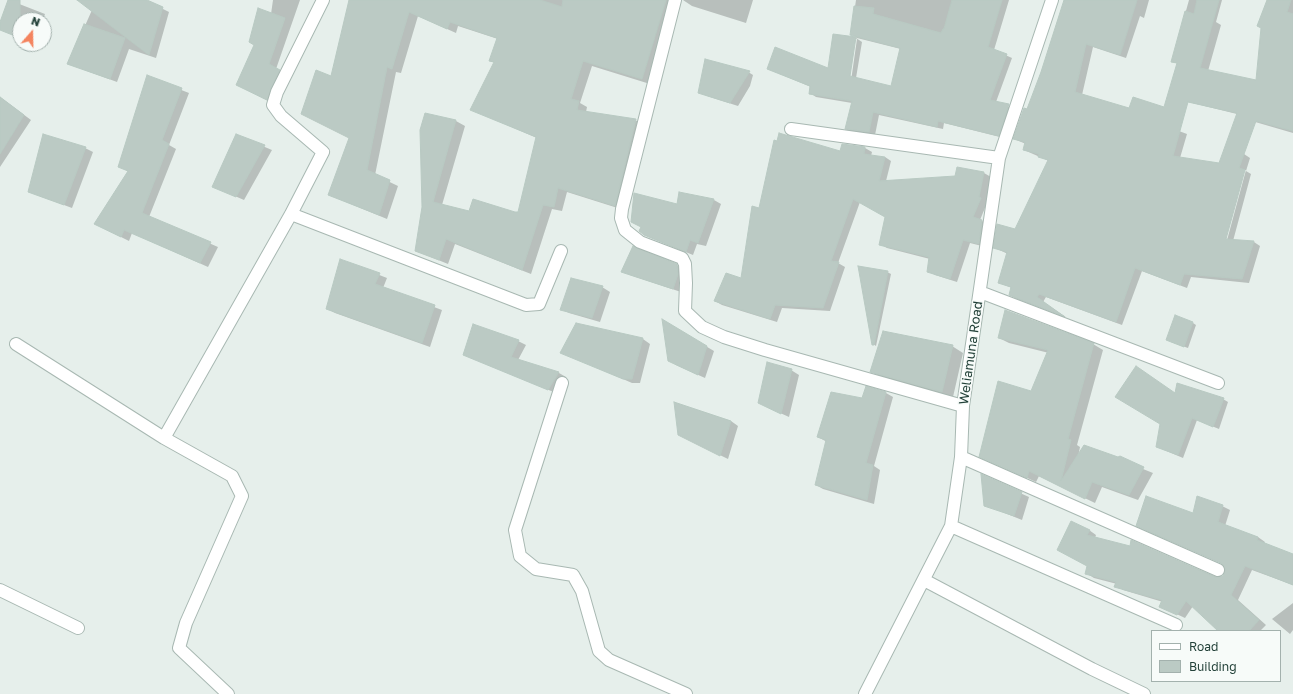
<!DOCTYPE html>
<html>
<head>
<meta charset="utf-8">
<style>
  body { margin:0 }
  #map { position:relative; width:1293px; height:694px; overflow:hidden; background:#e6efeb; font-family:"Golos Text",sans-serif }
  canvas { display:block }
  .legend { position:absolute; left:1151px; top:630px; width:130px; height:52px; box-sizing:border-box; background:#f7fbf9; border:1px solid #a3b1ad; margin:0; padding:5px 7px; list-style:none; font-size:12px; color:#24423a }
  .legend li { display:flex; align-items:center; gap:8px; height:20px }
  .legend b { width:20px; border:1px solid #a3b1ad }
  .north { position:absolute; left:12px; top:12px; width:40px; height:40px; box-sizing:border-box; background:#f7fbf9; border:1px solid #a3b1ad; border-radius:50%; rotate:20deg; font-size:11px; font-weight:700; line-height:16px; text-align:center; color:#24423a }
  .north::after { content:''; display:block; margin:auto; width:14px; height:18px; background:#f4845f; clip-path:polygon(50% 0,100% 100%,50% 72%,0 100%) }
</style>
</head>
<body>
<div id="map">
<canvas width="1293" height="694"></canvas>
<ul class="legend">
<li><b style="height:5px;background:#fff"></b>Road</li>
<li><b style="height:11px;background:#bbcac4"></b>Building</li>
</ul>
<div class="north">N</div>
</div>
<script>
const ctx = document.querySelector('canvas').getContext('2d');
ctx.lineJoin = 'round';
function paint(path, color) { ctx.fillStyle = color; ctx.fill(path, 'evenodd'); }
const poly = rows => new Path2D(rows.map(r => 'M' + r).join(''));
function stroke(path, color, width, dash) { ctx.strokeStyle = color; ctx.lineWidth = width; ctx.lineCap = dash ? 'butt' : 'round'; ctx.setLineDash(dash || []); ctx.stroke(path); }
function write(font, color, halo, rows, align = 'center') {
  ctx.font = font + ' "Golos Text",sans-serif'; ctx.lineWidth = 3; ctx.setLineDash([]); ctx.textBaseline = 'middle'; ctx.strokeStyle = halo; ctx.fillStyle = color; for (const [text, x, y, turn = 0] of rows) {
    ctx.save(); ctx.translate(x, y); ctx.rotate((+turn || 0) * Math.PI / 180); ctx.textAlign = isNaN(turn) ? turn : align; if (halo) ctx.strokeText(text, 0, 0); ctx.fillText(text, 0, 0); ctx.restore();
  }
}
paint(poly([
  [9,0,45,14,43,20,20,20,20,38,0,29],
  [79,0,145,0,169,12,156,58,129,49,117,82,68,64,92,10],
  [273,0,300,0,276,69,287,75,274,104,237,85,271,14],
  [364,0,678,0,650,84,592,66,580,103,587,107,586,112,635,120,644,125,624,210,567,192,562,211,552,209,531,274,455,244,448,264,416,251,423,207,425,115,456,121,465,126,442,205,470,213,519,213,537,138,472,110,495,63,490,61,498,39,458,26,456,33,418,16,401,73,396,72,375,175,398,186,387,219,329,195,350,138,302,114,332,78],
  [683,0,753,0,746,23,692,6],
  [856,0,1009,0,994,50,1012,58,996,102,1014,109,1004,138,944,123,943,129,879,115,875,135,852,132,846,129,852,103,816,97,810,93,811,87,768,69,829,69,833,35,856,38,862,42,856,78,892,88,901,49,857,38,851,34],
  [855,39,857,39,851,81,849,80],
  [1067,0,1149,0,1144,18,1140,16,1126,58,1093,47,1082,95,1187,134,1180,158,1219,164,1244,154,1250,158,1246,171,1251,174,1233,241,1254,242,1260,246,1249,283,1191,277,1187,288,1142,271,1122,325,1046,297,1043,302,1066,317,1017,299,1010,295,1012,288,999,283,1008,254,995,248,1016,231,1049,161,1024,150,1026,144,1014,139,1028,110],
  [1244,170,1246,170,1226,244,1224,244],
  [1189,0,1222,0,1216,22,1221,25,1208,71,1257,82,1268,0,1293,0,1293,133,1245,119,1237,114,1176,99,1178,64,1172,61],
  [745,70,753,75,750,86,738,106,707,96,699,92],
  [148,77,189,93,169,145,176,149,149,217,218,247,208,267,132,233,129,241,103,228,129,172,119,166],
  [0,97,31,120,0,167],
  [236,135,272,150,244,200,221,190],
  [843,145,865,148,872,152,871,156,885,157,891,161,886,181,956,177,984,173,991,177,986,202,987,203,980,220,989,225,986,247,970,243,957,282,935,275,928,271,930,259,887,248,880,244,886,217,860,202,838,263,845,267,830,311,782,308,777,322,722,305,715,301,741,279,759,209,841,152],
  [85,148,93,152,72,208,29,192],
  [714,200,721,204,706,246,697,244,693,255,644,235,642,227,678,206],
  [341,260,387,278,383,288,442,310,430,347,335,313,328,309],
  [676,265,684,269,681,292,630,275,622,271],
  [887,272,891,274,876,346,873,344],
  [602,287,610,292,600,322,569,313,561,309],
  [1193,323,1196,325,1188,348,1171,342],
  [577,324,643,339,650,344,640,383,632,383,561,352],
  [670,325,714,351,705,378,676,365],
  [999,338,1093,344,1103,350,1077,445,1080,447,1078,457,1118,459,1153,473,1138,500,1102,487,1095,503,1039,476,1036,482,980,456,1032,393,1049,353,1009,343],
  [518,341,526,345,518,360,559,373,566,377,556,393,464,355],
  [952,346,963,353,953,397,883,378,872,372],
  [791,370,799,375,789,417,767,407],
  [866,388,886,393,893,397,874,466,880,470,874,504,823,489,816,485,827,442,818,437,863,400],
  [1176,394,1223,399,1228,402,1219,429,1197,420,1183,458,1157,447,1161,424],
  [675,403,731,421,738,426,728,459,687,439],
  [982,476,1029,497,1022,520,985,505],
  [1222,506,1230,510,1225,526,1258,537,1265,542,1264,544,1293,555,1293,585,1252,570,1238,600,1266,625,1260,631,1220,631,1193,606,1185,618,1168,610,1163,602,1123,590,1116,586,1117,584,1094,578,1086,573,1088,566,1065,554,1089,530,1096,535,1095,538,1130,547,1132,542,1219,578,1223,577,1227,569,1223,564,1145,530],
  [1293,603,1293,630,1290,634,1272,619]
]), '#0003');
const building = poly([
  [8,0,20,0,20,38,0,30,0,22,8,0],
  [77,0,147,0,163,7,149,55,77,0],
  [349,0,540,0,562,7,563,0,666,0,642,79,583,61,571,99,579,101,577,110,636,119,615,206,558,188,554,207,543,205,522,270,446,239,439,260,415,251,422,207,420,130,425,113,456,120,433,202,469,211,473,199,515,212,518,212,536,137,470,110,494,62,489,61,497,38,450,22,447,29,409,12,392,69,387,67,367,170,390,180,379,215,328,195,349,138,301,114,316,70,331,76,349,0],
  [952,0,1002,0,988,47,1007,54,990,100,1009,104,999,136,938,121,937,127,873,112,869,132,845,129,852,101,809,94,810,86,767,69,775,47,828,68,833,34,856,37,850,76,891,86,900,48,850,35,854,6,874,8,873,14,941,33,943,29,944,29,952,0],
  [1064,0,1137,0,1120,55,1086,44,1075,92,1129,108,1133,97,1164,107,1177,63,1171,62,1185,11,1194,14,1197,0,1219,0,1200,68,1256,80,1261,28,1257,26,1267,0,1291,0,1287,12,1293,14,1293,131,1256,121,1239,168,1245,170,1226,239,1254,241,1242,279,1184,274,1180,285,1135,268,1116,322,1039,294,1037,297,1065,317,1009,295,1011,287,998,283,1007,252,993,248,997,224,1015,229,1048,160,1038,157,1039,154,1023,150,1025,142,1013,139,1024,108,1027,109,1041,72,1064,0],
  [1188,102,1237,113,1219,163,1173,156,1188,102],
  [258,8,285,18,269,64,280,70,267,100,236,85,254,45,249,42,258,8],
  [84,24,125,38,110,79,67,64,84,24],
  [705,59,750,71,730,103,698,93,705,59],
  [147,75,182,88,162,140,169,144,142,213,211,242,200,263,124,230,121,237,94,224,128,171,118,167,147,75],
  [0,97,24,115,0,154,0,97],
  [779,133,840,151,842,144,865,147,864,154,885,157,879,181,955,176,957,167,984,172,979,197,981,198,973,217,982,220,979,244,963,240,950,279,927,272,929,257,879,245,885,217,853,199,831,261,839,262,823,308,775,305,770,319,714,301,726,273,741,278,752,206,759,208,774,140,777,141,779,133],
  [43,134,86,147,64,205,28,192,43,134],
  [236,134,265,145,236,197,212,187,236,134],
  [679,192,714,199,698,243,690,240,686,252,644,235,639,231,641,227,631,222,634,193,677,204,679,192],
  [633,246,677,264,678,274,673,289,621,272,633,246],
  [340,259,380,273,375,284,435,305,422,343,326,309,340,259],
  [858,266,888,271,874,345,872,345,858,266],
  [571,278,603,286,592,318,560,310,571,278],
  [1005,310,1094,343,1068,439,1071,440,1061,481,1084,445,1118,457,1120,456,1144,467,1129,495,1092,482,1085,499,1029,471,1027,478,979,457,998,381,1031,391,1048,350,998,338,1005,310],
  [1175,315,1193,322,1184,347,1166,340,1175,315],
  [662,319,707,346,698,375,668,361,662,319],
  [576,323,643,338,632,379,623,379,560,353,576,323],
  [473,324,519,340,511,357,559,372,548,390,463,355,473,324],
  [883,331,953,345,942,392,870,372,883,331],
  [767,362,792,369,781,414,758,403,767,362],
  [1136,366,1175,393,1177,383,1224,398,1213,427,1192,418,1178,455,1156,447,1160,424,1115,397,1136,366],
  [866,386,886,392,866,463,873,465,867,500,815,485,826,440,817,437,831,392,862,398,866,386],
  [674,402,731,421,720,456,678,435,674,402],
  [981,474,1022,492,1014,516,984,506,981,474],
  [1146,496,1193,513,1197,496,1223,505,1218,522,1258,537,1257,540,1293,554,1293,585,1245,566,1231,595,1259,620,1249,631,1218,631,1186,601,1177,615,1159,607,1162,600,1114,587,1116,582,1085,574,1087,566,1057,550,1071,521,1090,530,1087,535,1130,546,1131,540,1215,577,1223,576,1225,569,1221,563,1136,526,1146,496]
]);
paint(building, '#bbcac4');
stroke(building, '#b8c9c2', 1);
const minor = poly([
  [675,0,622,209,621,218,625,230,640,242,682,258,685,264,686,283,685,311,702,327,724,337,765,350,963,406],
  [791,129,999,158],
  [291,214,526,305,539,304,561,251],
  [980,292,1218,383],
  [16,344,164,438],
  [562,383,515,530,520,556,536,569,573,575,582,591,599,651,609,660,686,694],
  [961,457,1218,570],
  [951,526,1176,625],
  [924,580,1092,669,1144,694],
  [0,590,78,628],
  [228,694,179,648,186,623,242,496,232,476,164,438,291,214,323,152,281,116,273,105,277,92,323,0],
  [865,694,951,526,961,457,963,406,999,158,1052,0]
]);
stroke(minor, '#a8b8b2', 14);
stroke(minor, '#fff', 12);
write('13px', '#24423a', '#f7fbf9', [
  ["Weliamuna Road",971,353,-82]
]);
</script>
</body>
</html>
